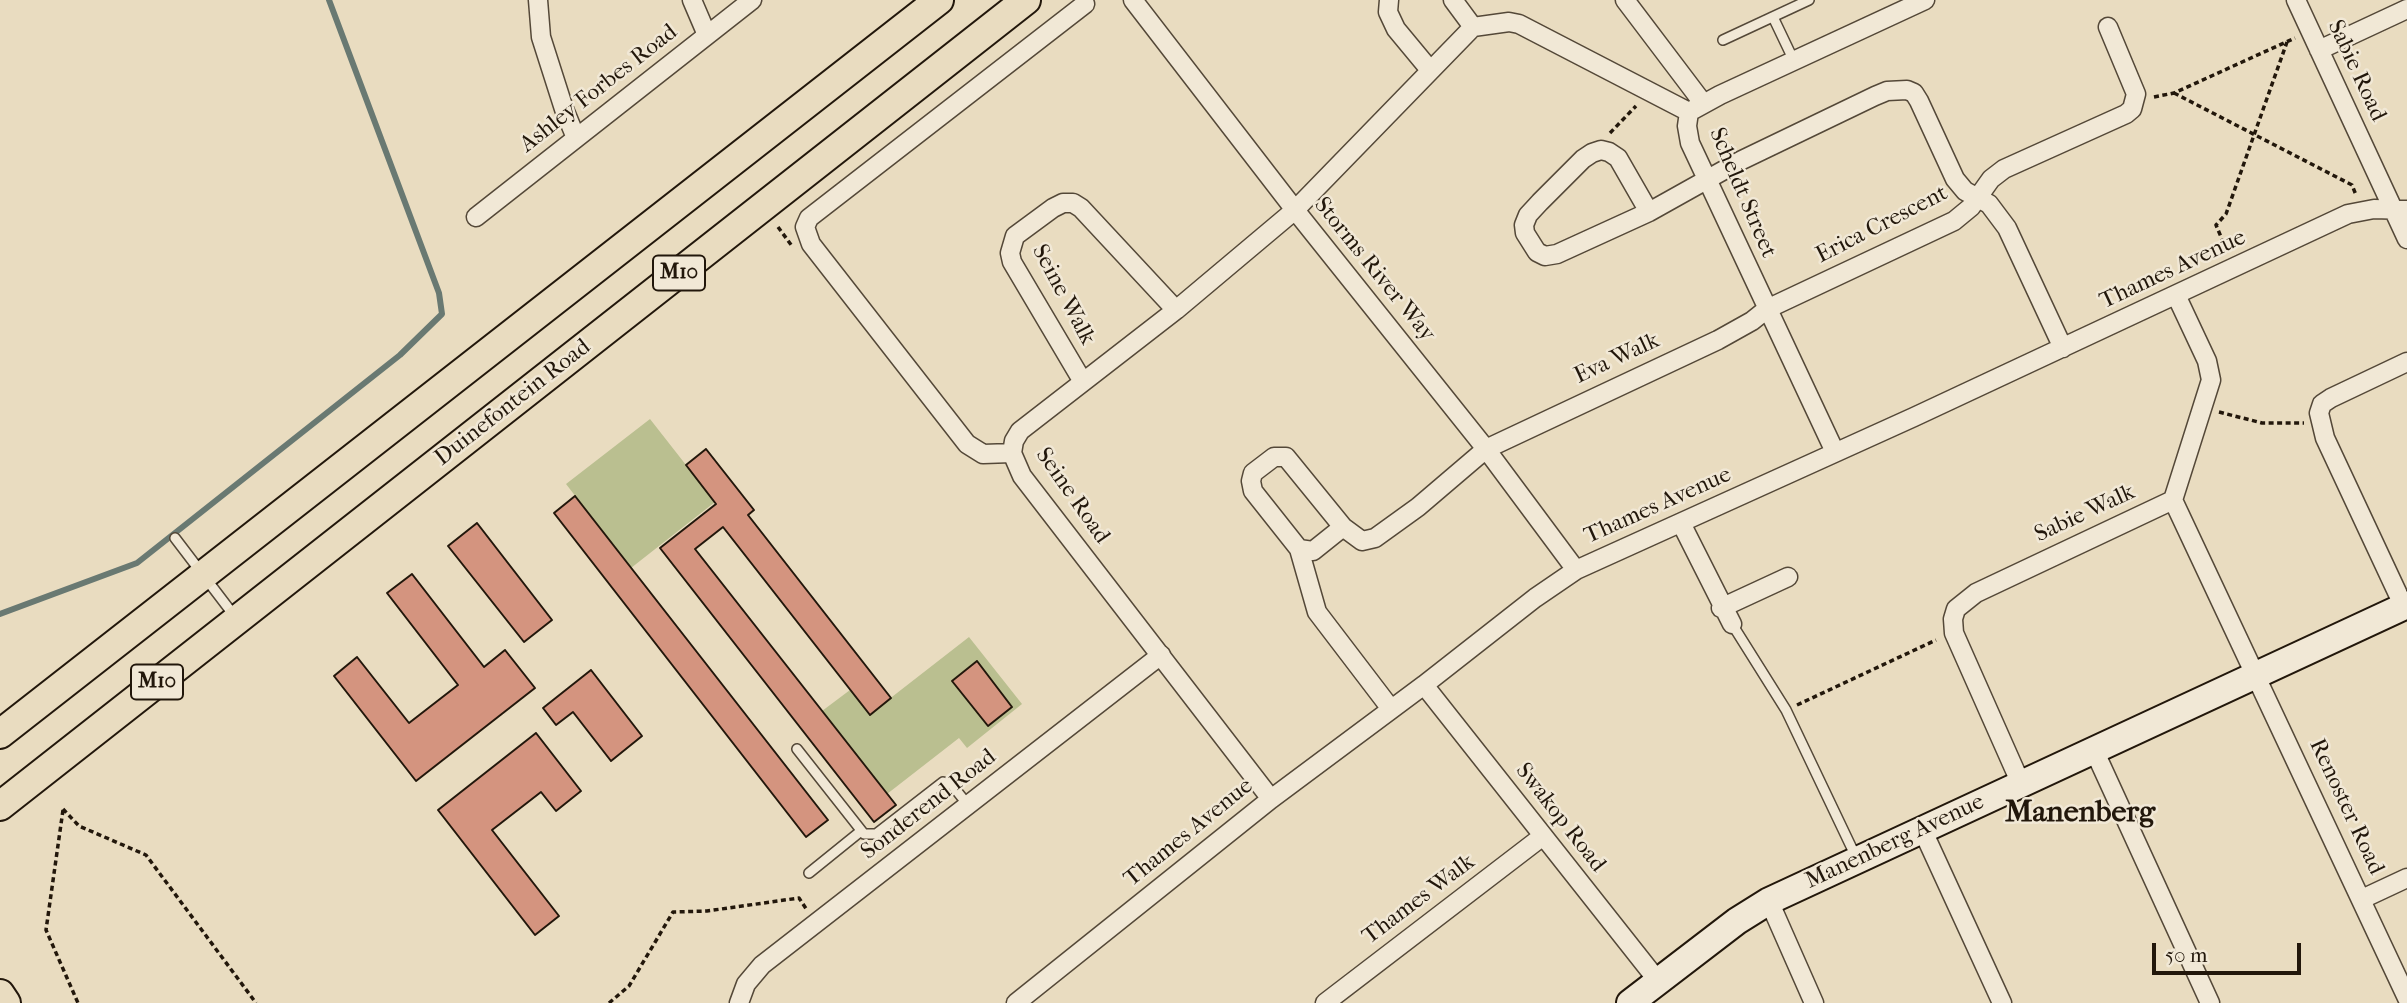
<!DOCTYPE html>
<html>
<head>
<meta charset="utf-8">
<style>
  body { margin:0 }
  #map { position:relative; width:2407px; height:1003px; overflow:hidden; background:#e9dcc0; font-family:"IM FELL French Canon",serif }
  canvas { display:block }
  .scale { position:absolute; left:2152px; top:943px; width:149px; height:32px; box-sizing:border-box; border:4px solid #22170b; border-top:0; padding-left:9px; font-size:21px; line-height:24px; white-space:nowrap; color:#22170b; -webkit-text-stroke:5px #f1e8d6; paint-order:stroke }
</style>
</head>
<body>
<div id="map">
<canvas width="2407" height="1003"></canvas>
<div class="scale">50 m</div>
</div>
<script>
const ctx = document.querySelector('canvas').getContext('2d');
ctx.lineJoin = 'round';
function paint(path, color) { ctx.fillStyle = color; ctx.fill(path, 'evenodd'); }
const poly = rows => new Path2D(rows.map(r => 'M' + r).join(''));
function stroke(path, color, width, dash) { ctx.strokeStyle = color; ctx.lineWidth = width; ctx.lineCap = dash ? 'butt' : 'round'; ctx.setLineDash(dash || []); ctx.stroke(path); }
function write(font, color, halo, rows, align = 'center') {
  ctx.font = font + ' "IM FELL French Canon",serif'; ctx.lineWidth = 5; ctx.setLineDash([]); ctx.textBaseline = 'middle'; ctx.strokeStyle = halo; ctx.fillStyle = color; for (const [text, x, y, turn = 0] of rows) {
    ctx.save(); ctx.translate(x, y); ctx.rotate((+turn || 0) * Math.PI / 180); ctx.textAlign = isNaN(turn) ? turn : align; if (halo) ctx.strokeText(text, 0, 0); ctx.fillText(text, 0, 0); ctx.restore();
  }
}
paint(poly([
  [650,419,715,502,631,568,566,484],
  [969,637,1022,704,967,748,959,738,887,794,822,711,850,690,870,714],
  [976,661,1012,707,988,726,952,681]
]), '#babf90');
stroke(poly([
  [0,614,137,563,400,355,442,314,439,293,329,0]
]), '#697972', 6);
const building = poly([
  [706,449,754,510,748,515,891,698,870,715,723,527,695,549,896,805,874,822,660,548,716,504,686,465,706,449],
  [575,496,828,820,806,837,554,513,575,496],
  [477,523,552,620,524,642,448,546,477,523],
  [412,574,484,667,505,650,535,688,416,781,334,676,357,657,409,723,458,685,387,593,412,574],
  [977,661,1012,707,988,726,952,681,977,661],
  [591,670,642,736,611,761,573,712,556,725,543,708,591,670],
  [536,733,581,791,556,811,541,792,492,830,559,916,535,935,438,810,536,733]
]);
paint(building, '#d4947f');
stroke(building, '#22170b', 2);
const lane = poly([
  [1773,17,1794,61],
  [1723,40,1809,0],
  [175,538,236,618],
  [1732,624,1786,710,1857,859],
  [797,749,864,834,876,834,943,782,952,785,968,805],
  [809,873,861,831]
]);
const street = poly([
  [538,0,541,37,564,109,576,138],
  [692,0,707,35],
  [1133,0,1295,210,1486,449,1576,570],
  [1389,0,1388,12,1396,29,1430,70],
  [1453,0,1473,27],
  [1625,0,1703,103],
  [2296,0,2407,239],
  [2319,50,2407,9],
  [1689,112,1687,126,1690,143,1698,160,1835,452],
  [1689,112,1720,95,1925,0],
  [1649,212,1618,158,1609,152,1601,150,1592,153,1583,159,1540,202,1528,215,1524,225,1525,233,1537,252,1545,256,1557,254,1649,212,1742,160,1875,96,1887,91,1907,90,1914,93,1919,101,1955,179,1965,191,1989,204,2007,228,2063,348],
  [476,217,752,0],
  [1083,382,1012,262,1010,253,1015,236,1053,208,1063,203,1073,203,1081,208,1176,310],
  [1012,453,983,454,967,444,811,244,805,227,809,218,1085,4],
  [2173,500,2407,998],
  [1681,523,1732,624],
  [1343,527,1313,551,1299,549,1253,491,1251,481,1253,473,1274,457,1286,457,1343,527,1362,541,1375,538,1418,507,1486,449,1718,340,1752,321,1767,309,1954,221,1971,207,1991,179,2004,169,2126,114,2132,109,2136,94,2108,27],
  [1299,549,1317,612,1391,709],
  [2404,607,2325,438,2319,413,2322,404,2331,398,2407,362],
  [1721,608,1788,577],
  [1424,685,1658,981],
  [2094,750,2210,1003],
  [2021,784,1954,633,1953,619,1956,609,1976,593,2173,500,2211,380,2207,361,2176,295],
  [1271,799,1022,476,1012,453,1014,441,1020,431,1176,310,1295,210,1473,27,1509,22,1519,24,1689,112],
  [1922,829,2002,1003],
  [2362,899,2407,878],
  [1769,901,1814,1003],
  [739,1003,746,984,762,965,1161,655],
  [1016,1003,1271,799,1424,685,1535,598,1576,570,1914,417,2348,214,2374,209,2407,210],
  [1325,1003,1543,836]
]);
const secondary = poly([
  [1630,1003,1737,921,1769,901,2407,605]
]);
const primary = poly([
  [0,734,939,0],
  [0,806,1026,0],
  [0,994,6,1003]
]);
stroke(lane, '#544838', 12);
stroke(street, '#544838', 21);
stroke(secondary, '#22170b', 30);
stroke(primary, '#22170b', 32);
stroke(poly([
  [2174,93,2352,185,2356,195],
  [2154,97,2174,93,2295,38],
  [1610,133,1636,106],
  [778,227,792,246],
  [2227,251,2216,225,2226,214,2287,42],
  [2219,412,2262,423,2304,423],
  [1797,705,1936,640],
  [63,809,79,826,146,855,256,1003],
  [63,810,46,930,78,1003],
  [609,1003,629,986,673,912,707,911,799,898,807,910]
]), '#22170b', 3.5, [5, 3.5]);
stroke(lane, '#f1e8d6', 9);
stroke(street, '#f1e8d6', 18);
stroke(secondary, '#f1e8d6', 26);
stroke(primary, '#e9dcc0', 28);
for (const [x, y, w] of [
  [679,273,52],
  [157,682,52]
]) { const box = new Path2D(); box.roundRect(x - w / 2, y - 17.5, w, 35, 5); ctx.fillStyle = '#f1e8d6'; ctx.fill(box); stroke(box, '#22170b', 2); }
write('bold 21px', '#22170b', null, [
  ["M10",679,273],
  ["M10",157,682]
]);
write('23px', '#22170b', '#f1e8d6', [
  ["Sabie Road",2356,71,65],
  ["Ashley Forbes Road",599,89,-38],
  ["Scheldt Street",1742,193,67],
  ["Erica Crescent",1882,225,-27],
  ["Storms River Way",1374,270,51],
  ["Thames Avenue",2173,270,-25],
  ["Seine Walk",1063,295,62],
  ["Eva Walk",1617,359,-25],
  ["Duinefontein Road",513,403,-38],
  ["Seine Road",1072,496,55],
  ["Thames Avenue",1658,506,-24],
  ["Sabie Walk",2085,514,-25],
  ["Sonderend Road",929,805,-38],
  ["Renoster Road",2346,807,65],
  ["Swakop Road",1560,818,52],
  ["Thames Avenue",1189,833,-39],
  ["Manenberg Avenue",1895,842,-25],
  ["Thames Walk",1419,900,-37]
]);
write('bold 30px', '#22170b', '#f1e8d6', [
  ["Manenberg",2080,814]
]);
</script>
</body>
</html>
